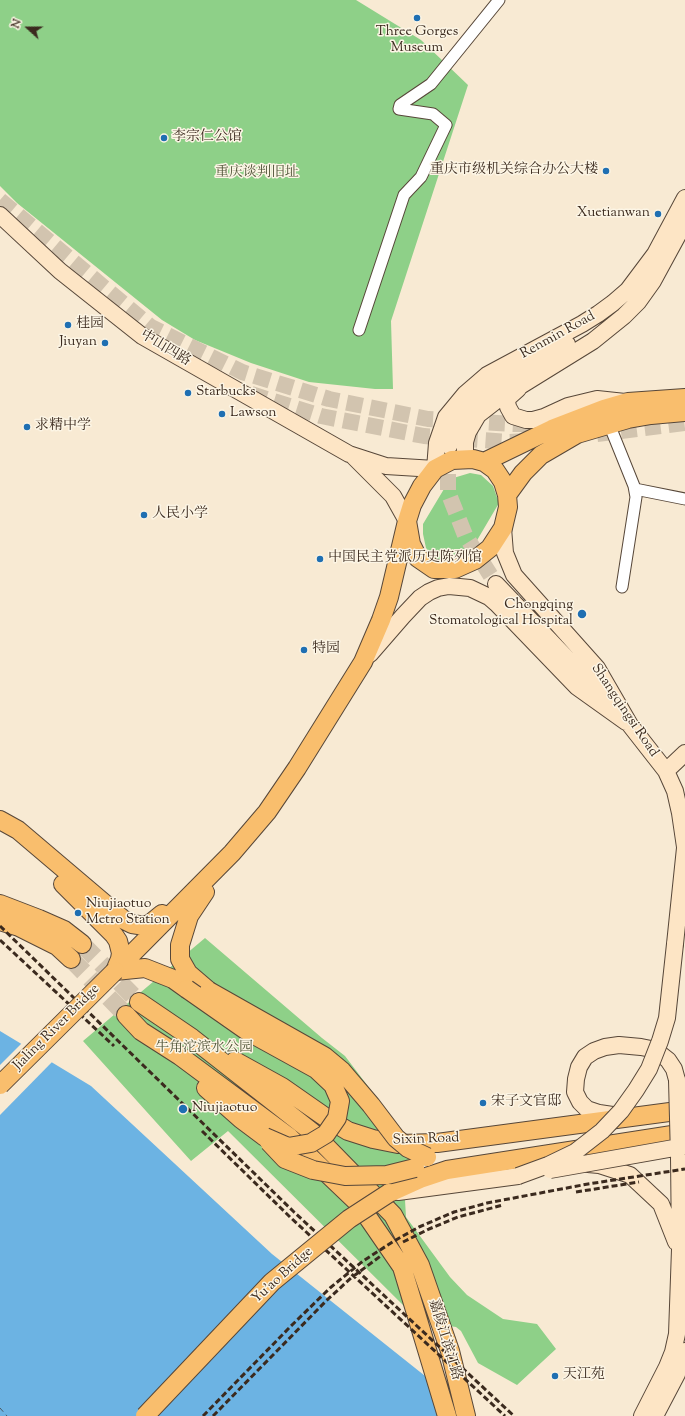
<!DOCTYPE html>
<html>
<head>
<meta charset="utf-8">
<style>
  body { margin:0 }
  #map { position:relative; width:685px; height:1416px; overflow:hidden; background:#f8ead3; font-family:"Sorts Mill Goudy",serif }
  canvas { display:block }
  .north { position:absolute; left:8px; top:8px; width:40px; height:40px; -webkit-text-stroke:3px #fcf5e5; paint-order:stroke; rotate:291deg; font-size:11px; font-weight:700; line-height:16px; text-align:center; color:#3b2a1e }
  .north::after { content:''; display:block; margin:auto; width:14px; height:18px; background:#3b2a1e; clip-path:polygon(50% 0,100% 100%,50% 72%,0 100%) }
</style>
</head>
<body>
<div id="map">
<canvas width="685" height="1416"></canvas>
<div class="north">N</div>
</div>
<script>
const ctx = document.querySelector('canvas').getContext('2d');
ctx.lineJoin = 'round';
function paint(path, color) { ctx.fillStyle = color; ctx.fill(path, 'evenodd'); }
const poly = rows => new Path2D(rows.map(r => 'M' + r).join(''));
function stroke(path, color, width, dash) { ctx.strokeStyle = color; ctx.lineWidth = width; ctx.lineCap = dash ? 'butt' : 'round'; ctx.setLineDash(dash || []); ctx.stroke(path); }
function write(font, color, halo, rows, align = 'center') {
  ctx.font = font + ' "Sorts Mill Goudy","Noto Serif SC",serif'; ctx.lineWidth = 3; ctx.setLineDash([]); ctx.textBaseline = 'middle'; ctx.strokeStyle = halo; ctx.fillStyle = color; for (const [text, x, y, turn = 0] of rows) {
    ctx.save(); ctx.translate(x, y); ctx.rotate((+turn || 0) * Math.PI / 180); ctx.textAlign = isNaN(turn) ? turn : align; if (halo) ctx.strokeText(text, 0, 0); ctx.fillText(text, 0, 0); ctx.restore();
  }
}
paint(poly([
  [0,0,356,0,421,40,468,85,391,321,393,389,375,389,309,382,251,363,195,340,162,320,17,203,0,186],
  [470,473,481,475,493,486,499,503,466,559,451,562,435,558,426,548,423,534,423,524,450,479],
  [205,938,322,1038,345,1056,405,1135,411,1161,405,1200,406,1217,450,1277,467,1295,503,1319,537,1324,556,1349,517,1385,478,1363,461,1331,456,1327,449,1326,428,1320,405,1307,228,1131,191,1161,83,1041]
]), '#8ed088');
paint(poly([
  [0,1031,91,1086,272,1254,469,1411,472,1416,0,1416]
]), '#6cb3e3');
paint(poly([
  [22,1043,53,1061,0,1115,0,1065]
]), '#f8ead3');
stroke(poly([
  [0,1408,7,1416]
]), '#4c5a63', 1, [5, 4]);
stroke(poly([
  [0,200,151,327,242,372,329,399,428,419,513,424,535,424],
  [251,394,321,416,424,436,510,442,526,441],
  [597,434,685,423],
  [448,450,448,492,465,535,496,584]
]), '#d2c4af', 16, [16, 8]);
stroke(poly([
  [82,944,139,1002],
  [71,959,126,1015]
]), '#d2c4af', 18, [18, 9]);
const street = poly([
  [359,330,404,195,421,177,446,125,433,114,399,109,400,105,431,84,499,0],
  [609,424,634,486,636,497,622,587],
  [635,489,685,499]
]);
const secondary = poly([
  [0,215,60,271,142,336,349,454,386,466,435,469,437,443,446,417,465,394,487,375,582,324,598,314,613,303,628,290,655,254,685,198],
  [518,389,509,397,507,401,508,407,513,416,526,420,533,420,544,417,568,406,597,399,625,402],
  [449,446,463,417,479,400,514,374,567,344],
  [354,457,393,496,407,521],
  [465,459,465,442,468,432,478,415,496,401,593,341,624,316,638,302,653,281,685,222],
  [503,528,505,553,514,575,597,668,630,725,666,771,675,791,680,813,685,847],
  [496,584,603,696],
  [370,654,403,616,420,598,429,592,438,588,449,586,470,588,489,597,497,604,577,687,626,722],
  [666,771,685,753],
  [675,944,685,848],
  [619,1116,599,1113,587,1109,580,1102,575,1092,576,1079,579,1067,585,1057,594,1051,605,1047,619,1045,641,1047,651,1049,659,1053,668,1060,674,1069,677,1080],
  [588,1164,599,1165,630,1175,661,1204,676,1242],
  [398,1192,518,1176],
  [642,1416,667,1367,673,1352,677,1334,680,1249,679,1158],
  [655,1416,677,1374,685,1351]
]);
const primary = poly([
  [484,462,552,429,604,409,628,402,685,398],
  [507,495,523,473,541,455,577,434,628,419,651,415,685,412],
  [0,820,18,830,124,920,132,924,145,926,151,923,162,914],
  [63,884,114,935,118,941,121,953,120,959,115,971],
  [205,892,189,916,180,945,180,959,188,973,209,991],
  [0,904,39,919,64,930,82,944],
  [0,921,19,927,57,946,71,959],
  [115,971,232,853,267,812,297,768,363,662,381,620,389,597,407,521,412,505,422,486,435,469,452,460,473,459,484,462,495,470,503,482,507,495,508,507,503,528,490,548,475,560,455,569,434,569,418,558,411,544,407,521],
  [115,971,145,968,173,979,187,989],
  [139,1002,192,1038,312,1132,393,1215,420,1265,450,1351,466,1416],
  [126,1015,141,1031,180,1056,289,1137,358,1203,402,1267,447,1416],
  [235,1061,282,1087,325,1117,348,1131,373,1139,398,1144,437,1143,685,1110],
  [206,1088,241,1119,265,1137],
  [389,1193,420,1179,447,1170,685,1133]
]);
stroke(street, '#574739', 13);
stroke(secondary, '#574739', 18);
stroke(primary, '#574739', 20);
stroke(street, '#fff', 11);
stroke(secondary, '#fde5c5', 16);
stroke(primary, '#f9be6d', 18);
stroke(poly([
  [0,926,294,1212,514,1416],
  [0,940,114,1046],
  [202,1131,290,1217,505,1416],
  [576,1192,639,1182],
  [403,1242,429,1229,458,1217,503,1205],
  [203,1416,291,1326,330,1288,363,1261,394,1241,419,1227,454,1212,487,1203,588,1184,685,1169],
  [213,1416,326,1301,351,1278,382,1255]
]), '#3b2a1e', 3, [6, 3]);
const secondaryBridge = poly([
  [677,1080,679,1157],
  [550,1170,685,1146],
  [518,1176,548,1165,575,1152,602,1131,621,1111,636,1090,649,1069,660,1041,667,1018,675,944]
]);
const primaryBridge = poly([
  [187,989,247,1031,316,1069,333,1085,340,1101,337,1118,326,1134,311,1143,288,1147,265,1137],
  [209,991,324,1056,342,1071,371,1105,396,1138,408,1148,427,1157],
  [0,1085,115,971],
  [269,1142,285,1159,313,1170,345,1176,387,1175,415,1168],
  [145,1416,272,1282,349,1219,389,1193]
]);
stroke(secondaryBridge, '#574739', 18, []);
stroke(primaryBridge, '#574739', 20, []);
stroke(secondaryBridge, '#fde5c5', 16);
stroke(primaryBridge, '#f9be6d', 18);
for (const [x, y, r, color] of [
  [417,18,4,"#1f6fb2"],
  [164,138,4,"#1f6fb2"],
  [606,171,4,"#1f6fb2"],
  [658,214,4,"#1f6fb2"],
  [68,325,4,"#1f6fb2"],
  [105,343,4,"#1f6fb2"],
  [188,393,4,"#1f6fb2"],
  [222,414,4,"#1f6fb2"],
  [27,427,4,"#1f6fb2"],
  [144,515,4,"#1f6fb2"],
  [320,559,4,"#1f6fb2"],
  [582,614,5,"#1f6fb2"],
  [304,650,4,"#1f6fb2"],
  [78,913,4,"#1f6fb2"],
  [483,1103,4,"#1f6fb2"],
  [183,1109,5,"#1f6fb2"],
  [555,1376,4,"#1f6fb2"]
]) { const dot = new Path2D(); dot.arc(x, y, r, 0, 2 * Math.PI); ctx.fillStyle = color; ctx.fill(dot); stroke(dot, '#fcf5e5', 1.5); }
write('14px', '#3b2a1e', '#fcf5e5', [
  ["Three Gorges",417,33,"center"],
  ["Museum",417,49,"center"],
  ["李宗仁公馆",172,138],
  ["重庆市级机关综合办公大楼",598,171,"right"],
  ["Xuetianwan",650,214,"right"],
  ["桂园",76,325],
  ["Jiuyan",97,343,"right"],
  ["Starbucks",196,393],
  ["Lawson",230,414],
  ["求精中学",35,427],
  ["人民小学",152,515],
  ["中国民主党派历史陈列馆",328,559],
  ["Chongqing",573,606,"right"],
  ["Stomatological Hospital",573,622,"right"],
  ["特园",312,650],
  ["Niujiaotuo",86,905],
  ["Metro Station",86,921],
  ["宋子文官邸",491,1103],
  ["Niujiaotuo",192,1109],
  ["天江苑",563,1376]
], 'left');
write('14px', '#505438', '#fcf5e5', [
  ["重庆谈判旧址",257,174],
  ["牛角沱滨水公园",204,1049]
]);
write('14px', '#3b2a1e', '#fcf5e5', [
  ["Renmin Road",558,336,-29],
  ["中山四路",165,349,31],
  ["Shangqingsi Road",624,711,56],
  ["Jialing River Bridge",57,1028,-45],
  ["Sixin Road",426,1140,-2],
  ["Yu'ao Bridge",283,1276,-42],
  ["嘉陵江滨江路",444,1340,73]
]);
</script>
</body>
</html>
